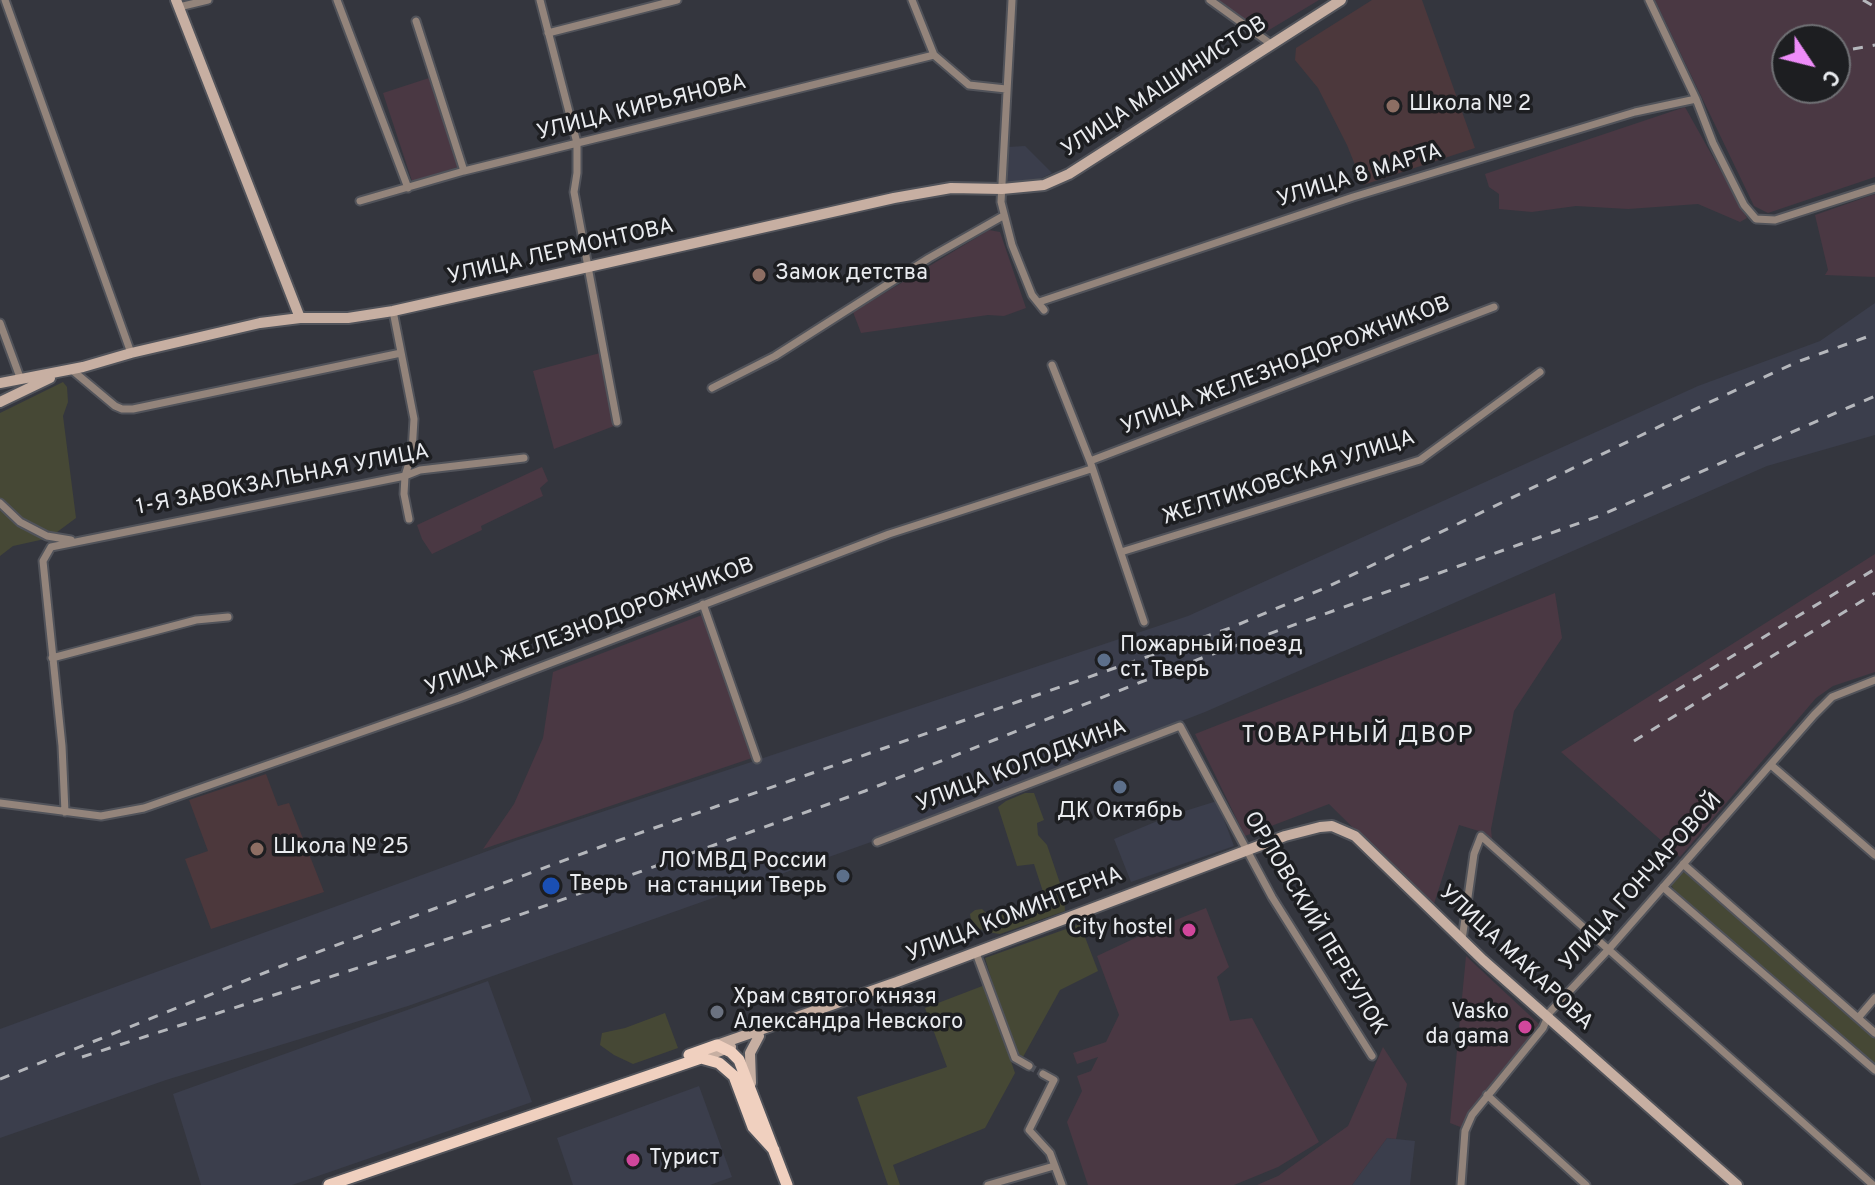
<!DOCTYPE html>
<html>
<head>
<meta charset="utf-8">
<style>
  body { margin:0 }
  #map { position:relative; width:1875px; height:1185px; overflow:hidden; background:#34363e; font-family:Overpass,sans-serif }
  canvas { display:block }
  .north { position:absolute; left:1771px; top:24px; width:80px; height:80px; box-sizing:border-box; background:#1d1e21; border:2px solid #6f7074; border-radius:50%; rotate:125deg; font-size:22px; font-weight:700; line-height:32px; text-align:center; color:#eaecf0 }
  .north::after { content:''; display:block; margin:auto; width:28px; height:36px; background:#ee8cf9; clip-path:polygon(50% 0,100% 100%,50% 72%,0 100%) }
</style>
</head>
<body>
<div id="map">
<canvas width="1875" height="1185"></canvas>
<div class="north">С</div>
</div>
<script>
const ctx = document.querySelector('canvas').getContext('2d');
ctx.lineJoin = 'round';
function paint(path, color) { ctx.fillStyle = color; ctx.fill(path, 'evenodd'); }
const poly = rows => new Path2D(rows.map(r => 'M' + r).join(''));
function stroke(path, color, width, dash) { ctx.strokeStyle = color; ctx.lineWidth = width; ctx.lineCap = dash ? 'butt' : 'round'; ctx.setLineDash(dash || []); ctx.stroke(path); }
function write(font, color, halo, rows, align = 'center') {
  ctx.font = font + ' Overpass,sans-serif'; ctx.lineWidth = 7; ctx.setLineDash([]); ctx.textBaseline = 'middle'; ctx.strokeStyle = halo; ctx.fillStyle = color; for (const [text, x, y, turn = 0] of rows) {
    ctx.save(); ctx.translate(x, y); ctx.rotate((+turn || 0) * Math.PI / 180); ctx.textAlign = isNaN(turn) ? turn : align; if (halo) ctx.strokeText(text, 0, 0); ctx.fillText(text, 0, 0); ctx.restore();
  }
}
paint(poly([
  [1025,146,1052,173,1029,184,1008,184,1008,147],
  [1875,303,1875,435,1767,466,1205,712,982,798,905,830,408,1006,166,1080,0,1138,0,1029,515,841,1188,616,1698,386,1820,341],
  [1217,801,1234,846,1131,882,1114,839,1172,815],
  [488,981,532,1102,292,1185,201,1185,173,1094],
  [699,1086,732,1177,710,1185,573,1185,557,1138],
  [1387,1138,1415,1141,1410,1185,1352,1185]
]), '#3b3e4c');
paint(poly([
  [1218,0,1319,0,1264,33],
  [1655,0,1875,0,1875,177,1768,213,1754,206],
  [1835,40,1835,88,1787,88,1787,40],
  [429,78,458,167,412,181,383,93],
  [1685,107,1747,218,1740,222,1698,204,1628,209,1576,206,1532,212,1499,209,1499,194,1489,187,1485,174],
  [1875,194,1875,277,1825,275,1828,270,1815,215],
  [989,230,1000,232,1026,308,1004,316,988,315,861,333,853,312],
  [600,353,614,426,554,449,533,371],
  [542,467,548,481,540,488,543,496,481,526,482,530,432,554,422,539,417,525],
  [1875,554,1875,672,1833,686,1816,698,1680,857,1561,752],
  [1555,593,1562,638,1514,711,1491,829,1492,840,1482,832,1459,825,1433,907,1329,804,1245,836,1195,734],
  [702,615,752,758,483,849,514,804,543,738,553,672],
  [1206,908,1229,967,1217,977,1230,1021,1252,1018,1319,1142,1278,1167,1234,1185,1088,1185,1067,1122,1082,1091,1077,1076,1091,1071,1098,1057,1077,1064,1073,1053,1106,1042,1119,1015,1097,956,1163,925],
  [1466,956,1540,1025,1483,1094,1463,1128,1450,1123],
  [1383,1047,1407,1084,1396,1139,1387,1138,1352,1185,1257,1185,1278,1176,1348,1126]
]), '#4a3843');
paint(poly([
  [1372,0,1422,0,1475,148,1363,185,1347,145,1318,88,1295,60,1296,48],
  [266,774,278,806,289,803,324,892,211,929,185,859,208,851,189,800]
]), '#4c383c');
paint(poly([
  [63,382,67,387,68,402,63,416,76,518,49,538,13,546,0,556,0,413],
  [1025,793,1034,793,1044,820,1037,823,1038,835,1047,845,1064,895,1065,911,1000,934,987,932,972,926,970,914,975,910,982,909,991,918,1045,898,1034,864,1017,866,998,807,1006,801],
  [1684,872,1700,881,1875,1036,1875,1065,1677,894,1671,885],
  [1080,924,1098,971,1060,990,1023,1057,1013,1050,985,958],
  [985,985,1015,1073,985,1128,893,1165,900,1185,888,1185,857,1097,947,1067,925,1008],
  [665,1013,678,1048,633,1064,614,1055,600,1045,602,1033,625,1028]
]), '#464835');
stroke(poly([
  [1029,1066,1043,1074]
]), '#4f5159', 7, [7, 3.5]);
const street = poly([
  [5,0,131,353],
  [337,0,408,188],
  [540,0,577,143,577,173,574,192,617,422],
  [912,0,934,55,969,85,1006,89],
  [1012,0,1001,202,1012,245,1032,295,1044,310],
  [1210,0,1271,44],
  [1649,0,1696,99,1713,143,1744,205,1756,219,1775,220,1875,188],
  [179,7,208,0],
  [416,21,464,171],
  [548,33,677,0],
  [360,201,464,171,934,55],
  [1039,302,1353,197,1635,112,1696,99],
  [393,311,414,419,412,453,405,476,404,494,409,519],
  [0,323,21,380],
  [1052,365,1090,461,1144,622],
  [72,370,115,406,122,409,133,409,401,353],
  [712,388,775,356,929,258,1003,216],
  [1090,461,1494,307],
  [0,503,20,522,47,536,71,540],
  [1121,552,1420,460,1540,372],
  [703,604,757,759],
  [52,658,196,620,228,617],
  [1771,765,1875,855],
  [0,803,101,816,144,808,459,698,889,534,1091,469],
  [65,812,62,746,43,561,51,547,405,476,420,470,524,458],
  [877,842,1180,726,1272,897,1372,1056],
  [1683,864,1875,1033],
  [1663,887,1875,1070],
  [1462,940,1474,854,1481,836,1873,1185],
  [976,953,1015,1058,1029,1066],
  [1858,1018,1875,998],
  [1043,1074,1054,1080,1029,1130,1050,1153,1062,1185],
  [1487,1095,1586,1185],
  [988,1185,1054,1166],
  [1461,1185,1465,1131,1472,1115,1543,1028,1550,1012,1608,950,1814,715,1832,697,1875,680]
]);
const secondary = poly([
  [176,0,300,318],
  [0,383,83,367,131,353,260,323,300,318,348,318,393,311,894,198,951,188,1002,189,1044,185,1069,174,1341,0],
  [0,402,50,378],
  [717,1045,897,982,1285,836,1320,827,1332,826,1355,836,1483,960,1737,1185],
  [701,1058,731,1047],
  [751,1083,750,1053,759,1036]
]);
const primary = poly([
  [689,1055,717,1045,731,1052,739,1060,787,1185],
  [329,1185,701,1058,719,1063,734,1076,753,1127,774,1150]
]);
stroke(street, '#51535a', 11);
stroke(secondary, '#51535a', 14);
stroke(primary, '#51535a', 15);
stroke(street, '#93847b', 7);
stroke(secondary, '#c7afa2', 10);
stroke(primary, '#f0d0bf', 11);
stroke(poly([
  [1863,0,1875,7],
  [1853,49,1875,45],
  [1659,701,1875,569],
  [1634,741,1875,593],
  [82,1057,497,923,865,791,1207,656,1599,516,1875,396],
  [0,1079,299,959,611,843,1230,628,1325,588,1708,403,1797,362,1875,334]
]), '#b5b7bc', 3, [10, 10]);
for (const [x, y, r, color] of [
  [1393,106,8,"#8d6e63"],
  [759,275,8,"#8d6e63"],
  [1104,660,8,"#5c6f8a"],
  [1120,787,8,"#5c6f8a"],
  [257,849,8,"#8d6e63"],
  [843,876,8,"#5c6f8a"],
  [551,886,10,"#1a4fb4"],
  [1189,930,8,"#d1479c"],
  [717,1012,8,"#6b7280"],
  [1525,1027,8,"#d1479c"],
  [633,1160,8,"#d1479c"]
]) { const dot = new Path2D(); dot.arc(x, y, r, 0, 2 * Math.PI); ctx.fillStyle = color; ctx.fill(dot); stroke(dot, '#1d1e21', 3); }
write('22px', '#eaecf0', '#1d1e21', [
  ["УЛИЦА МАШИНИСТОВ",1165,88,-33],
  ["УЛИЦА КИРЬЯНОВА",642,109,-14],
  ["УЛИЦА 8 МАРТА",1360,177,-17],
  ["УЛИЦА ЛЕРМОНТОВА",561,253,-13],
  ["УЛИЦА ЖЕЛЕЗНОДОРОЖНИКОВ",1286,367,-21],
  ["ЖЕЛТИКОВСКАЯ УЛИЦА",1289,479,-18],
  ["1-Я ЗАВОКЗАЛЬНАЯ УЛИЦА",283,481,-11],
  ["УЛИЦА ЖЕЛЕЗНОДОРОЖНИКОВ",590,628,-21],
  ["УЛИЦА КОЛОДКИНА",1022,767,-21],
  ["УЛИЦА ГОНЧАРОВОЙ",1642,883,-48],
  ["УЛИЦА КОМИНТЕРНА",1015,916,-21],
  ["ОРЛОВСКИЙ ПЕРЕУЛОК",1314,924,59],
  ["УЛИЦА МАКАРОВА",1515,959,43]
]);
write('22px', '#eaecf0', '#1d1e21', [
  ["Школа № 2",1409,106],
  ["Замок детства",775,275],
  ["Пожарный поезд",1120,647],
  ["ст. Тверь",1120,672],
  ["ДК Октябрь",1120,813,"center"],
  ["Школа № 25",273,849],
  ["ЛО МВД России",827,863,"right"],
  ["на станции Тверь",827,888,"right"],
  ["Тверь",569,886],
  ["City hostel",1173,930,"right"],
  ["Храм святого князя",733,999],
  ["Александра Невского",733,1024],
  ["Vasko",1509,1014,"right"],
  ["da gama",1509,1039,"right"],
  ["Турист",649,1160]
], 'left');
ctx.letterSpacing = '2px';
write('24px', '#eaecf0', '#1d1e21', [
  ["ТОВАРНЫЙ ДВОР",1358,737]
]);
ctx.letterSpacing = '0px';
</script>
</body>
</html>
